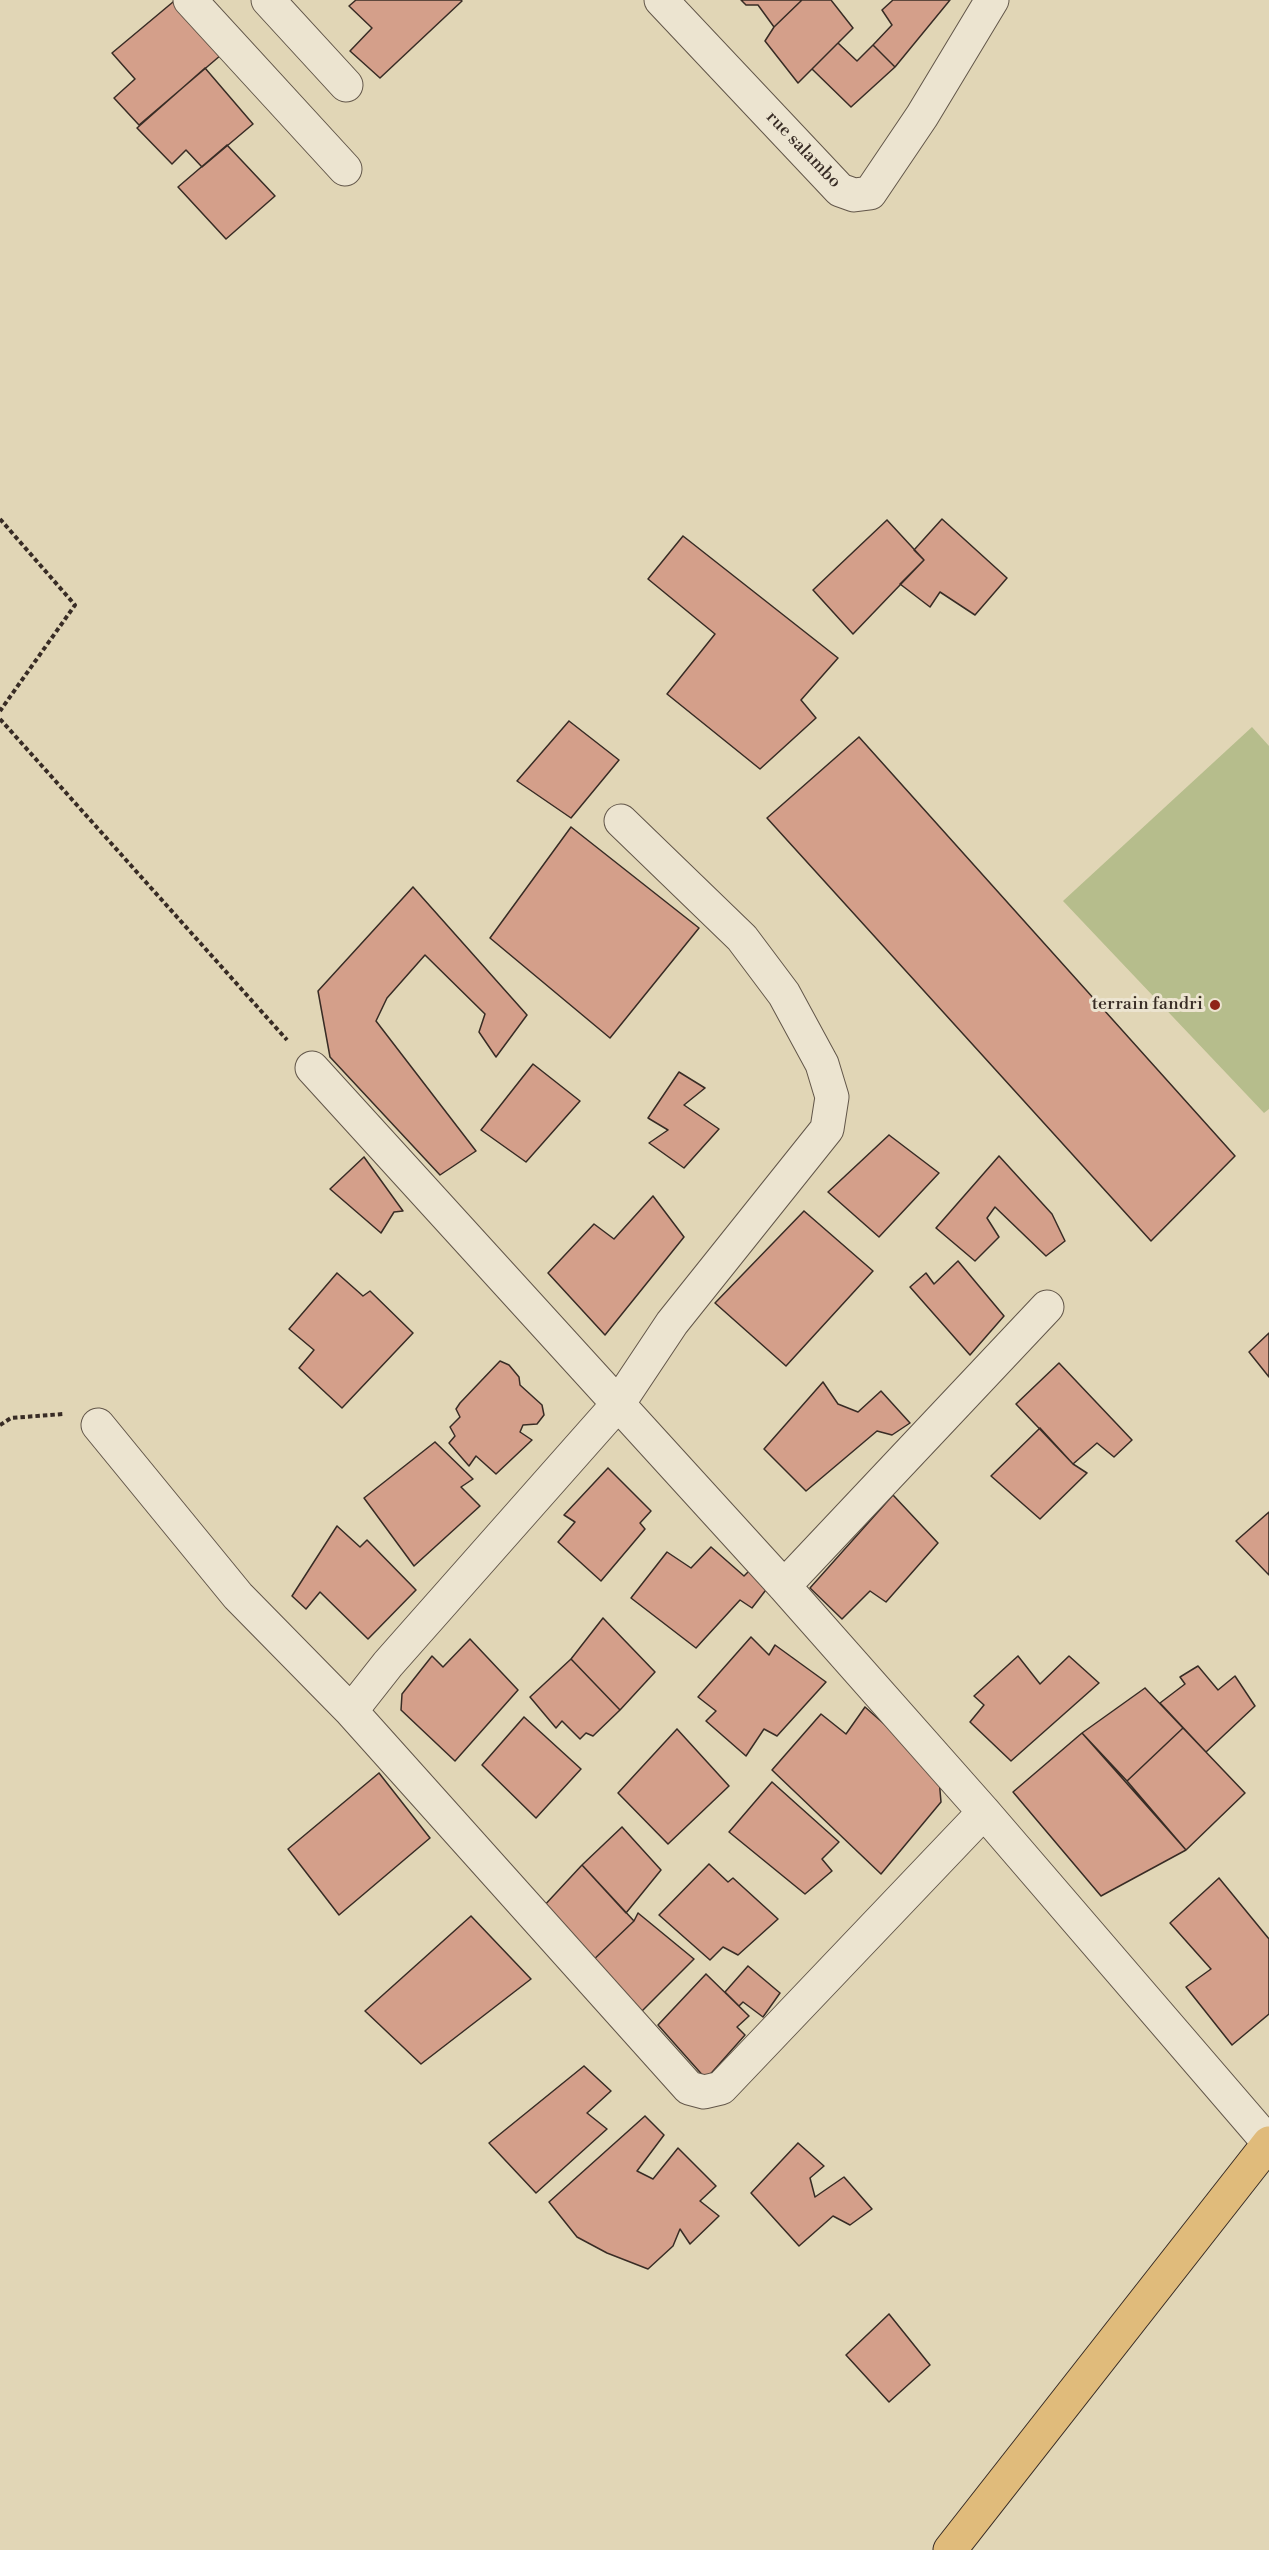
<!DOCTYPE html>
<html>
<head>
<meta charset="utf-8">
<style>
  body { margin:0 }
  canvas { display:block; background:#e1d6b6 }
</style>
</head>
<body>
<canvas width="1269" height="2550"></canvas>
<script>
const ctx = document.querySelector('canvas').getContext('2d');
ctx.lineJoin = 'round';
function paint(path, color) { ctx.fillStyle = color; ctx.fill(path, 'evenodd'); }
const poly = rows => new Path2D(rows.map(r => 'M' + r).join(''));
function stroke(path, color, width, dash) { ctx.strokeStyle = color; ctx.lineWidth = width; ctx.lineCap = dash ? 'butt' : 'round'; ctx.setLineDash(dash || []); ctx.stroke(path); }
function write(font, color, halo, rows, align = 'center') {
  ctx.font = font + ' "Libre Bodoni",serif'; ctx.lineWidth = 6; ctx.setLineDash([]); ctx.textBaseline = 'middle'; ctx.strokeStyle = halo; ctx.fillStyle = color; for (const [text, x, y, turn = 0] of rows) {
    ctx.save(); ctx.translate(x, y); ctx.rotate((+turn || 0) * Math.PI / 180); ctx.textAlign = isNaN(turn) ? turn : align; if (halo) ctx.strokeText(text, 0, 0); ctx.fillText(text, 0, 0); ctx.restore();
  }
}
paint(poly([
  [1252,727,1269,746,1269,1109,1264,1113,1063,901]
]), '#b6bd8c');
const building = poly([
  [356,0,461,0,462,1,380,78,350,51,372,28,349,6,356,0],
  [741,0,802,0,774,27,758,5,746,5,741,0],
  [802,0,831,0,853,28,798,83,765,41,774,27,802,0],
  [893,0,950,0,895,67,873,45,892,25,882,10,893,0],
  [173,2,221,55,139,125,114,98,135,79,112,53,173,2],
  [838,43,857,61,873,45,895,67,851,107,812,69,838,43],
  [205,68,253,124,202,167,186,150,172,164,137,128,205,68],
  [227,145,275,196,226,239,178,187,227,145],
  [942,519,1007,578,975,615,940,592,930,607,900,584,924,560,914,550,942,519],
  [887,520,924,560,853,634,813,590,887,520],
  [683,536,838,658,801,700,816,718,760,769,667,694,715,634,648,579,683,536],
  [569,721,619,760,571,818,517,781,569,721],
  [859,737,1235,1156,1151,1241,767,818,859,737],
  [571,827,699,928,610,1038,490,938,571,827],
  [413,887,527,1015,496,1057,479,1032,485,1014,425,955,387,998,376,1021,476,1151,440,1175,330,1057,318,991,413,887],
  [533,1064,580,1101,526,1162,481,1130,533,1064],
  [679,1072,705,1088,684,1105,719,1129,684,1168,649,1143,668,1130,648,1118,679,1072],
  [889,1135,939,1173,879,1237,828,1192,889,1135],
  [999,1156,1052,1214,1065,1241,1046,1256,995,1207,987,1218,999,1237,975,1261,936,1228,999,1156],
  [364,1157,403,1211,394,1212,381,1233,330,1189,364,1157],
  [653,1196,684,1237,605,1335,548,1273,594,1224,614,1239,653,1196],
  [804,1211,873,1271,786,1366,715,1303,804,1211],
  [958,1261,1004,1316,970,1355,910,1287,926,1273,934,1284,958,1261],
  [337,1273,363,1296,370,1291,413,1333,342,1408,299,1368,314,1350,289,1329,337,1273],
  [1269,1333,1269,1377,1249,1352,1269,1333],
  [500,1361,509,1365,519,1377,520,1385,542,1405,544,1415,537,1424,523,1425,520,1432,532,1440,496,1474,476,1456,469,1466,449,1443,455,1436,450,1427,460,1417,456,1409,460,1403,500,1361],
  [1059,1363,1132,1440,1114,1457,1097,1443,1073,1464,1016,1404,1059,1363],
  [823,1382,838,1404,858,1412,881,1391,910,1423,892,1435,877,1431,806,1491,764,1449,823,1382],
  [1040,1428,1073,1464,1087,1473,1040,1519,991,1476,1040,1428],
  [435,1442,473,1479,461,1487,480,1506,414,1566,364,1498,435,1442],
  [608,1468,651,1511,640,1523,645,1529,601,1581,558,1542,575,1522,564,1515,608,1468],
  [893,1495,938,1543,886,1602,870,1591,842,1619,810,1588,893,1495],
  [1269,1512,1269,1575,1236,1541,1269,1512],
  [337,1526,360,1547,367,1540,416,1590,368,1639,320,1592,306,1609,292,1596,337,1526],
  [711,1547,744,1576,754,1566,772,1582,752,1608,740,1600,696,1648,631,1598,667,1552,691,1568,711,1547],
  [603,1618,655,1672,620,1710,571,1659,603,1618],
  [751,1637,769,1655,775,1645,826,1682,777,1736,764,1729,746,1756,706,1721,716,1711,698,1697,751,1637],
  [470,1639,518,1690,455,1761,401,1710,402,1694,432,1656,443,1667,470,1639],
  [1018,1656,1040,1684,1069,1656,1099,1683,1011,1761,970,1722,984,1705,974,1696,1018,1656],
  [571,1659,620,1710,593,1736,586,1733,580,1739,562,1721,556,1728,530,1697,571,1659],
  [1198,1666,1218,1690,1235,1676,1255,1706,1206,1752,1160,1703,1185,1684,1180,1677,1198,1666],
  [1145,1688,1183,1728,1127,1781,1082,1733,1145,1688],
  [865,1707,918,1754,939,1779,941,1802,881,1874,772,1770,821,1714,846,1734,865,1707],
  [524,1717,581,1769,536,1818,482,1765,524,1717],
  [1183,1728,1245,1793,1186,1850,1127,1781,1183,1728],
  [677,1729,729,1786,668,1844,618,1793,677,1729],
  [1082,1733,1186,1850,1101,1896,1013,1792,1082,1733],
  [379,1773,430,1838,339,1915,288,1849,379,1773],
  [772,1782,839,1842,822,1859,832,1871,805,1894,729,1832,772,1782],
  [622,1827,661,1870,626,1913,582,1865,622,1827],
  [709,1864,728,1882,733,1878,778,1919,738,1955,723,1947,710,1960,659,1915,709,1864],
  [582,1865,634,1921,588,1965,542,1908,582,1865],
  [1219,1878,1269,1939,1269,2014,1232,2045,1186,1987,1211,1969,1170,1923,1219,1878],
  [638,1913,694,1959,636,2017,588,1965,634,1921,638,1913],
  [471,1916,531,1979,421,2064,365,2011,471,1916],
  [748,1966,780,1993,763,2017,743,2002,739,2006,725,1992,748,1966],
  [706,1974,749,2016,737,2027,745,2035,706,2079,658,2025,706,1974],
  [584,2066,611,2091,587,2113,607,2129,536,2193,489,2143,584,2066],
  [645,2116,664,2135,637,2171,653,2179,678,2148,716,2186,700,2201,719,2216,690,2244,680,2229,673,2246,648,2269,607,2253,577,2237,549,2202,645,2116],
  [798,2143,824,2166,810,2178,815,2197,844,2177,872,2209,850,2225,833,2216,799,2246,751,2193,798,2143],
  [889,2314,930,2365,889,2402,846,2355,889,2314]
]);
paint(building, '#d49f8a');
stroke(building, '#382c25', 1.5);
const minor = poly([
  [190,0,345,169],
  [268,0,346,85],
  [661,0,840,190,854,195,870,193,922,116,992,0],
  [312,1068,784,1586,984,1812,1269,2143],
  [98,1425,238,1596,351,1711,689,2088,704,2092,721,2088,984,1812],
  [784,1586,1047,1307],
  [351,1711,388,1664,618,1404,672,1323,827,1129,832,1097,822,1064,784,994,742,938,621,821]
]);
const major = poly([
  [950,2550,1269,2143]
]);
stroke(minor, '#625649', 35);
stroke(major, '#382c25', 35);
stroke(poly([
  [0,519,75,605,0,711],
  [0,719,287,1040],
  [0,1425,11,1418,63,1414]
]), '#382c25', 4, [4.5, 3]);
stroke(minor, '#ece4d0', 33);
stroke(major, '#e0bb7b', 33);
for (const [x, y, r, color] of [
  [1215,1005,6,"#8f2418"]
]) { const dot = new Path2D(); dot.arc(x, y, r, 0, 2 * Math.PI); ctx.fillStyle = color; ctx.fill(dot); stroke(dot, '#ece4d0', 2); }
write('18px', '#382c25', '#ece4d0', [
  ["rue salambo",803,150,46]
]);
write('18px', '#382c25', '#ece4d0', [
  ["terrain fandri",1203,1005]
], 'right');
</script>
</body>
</html>
